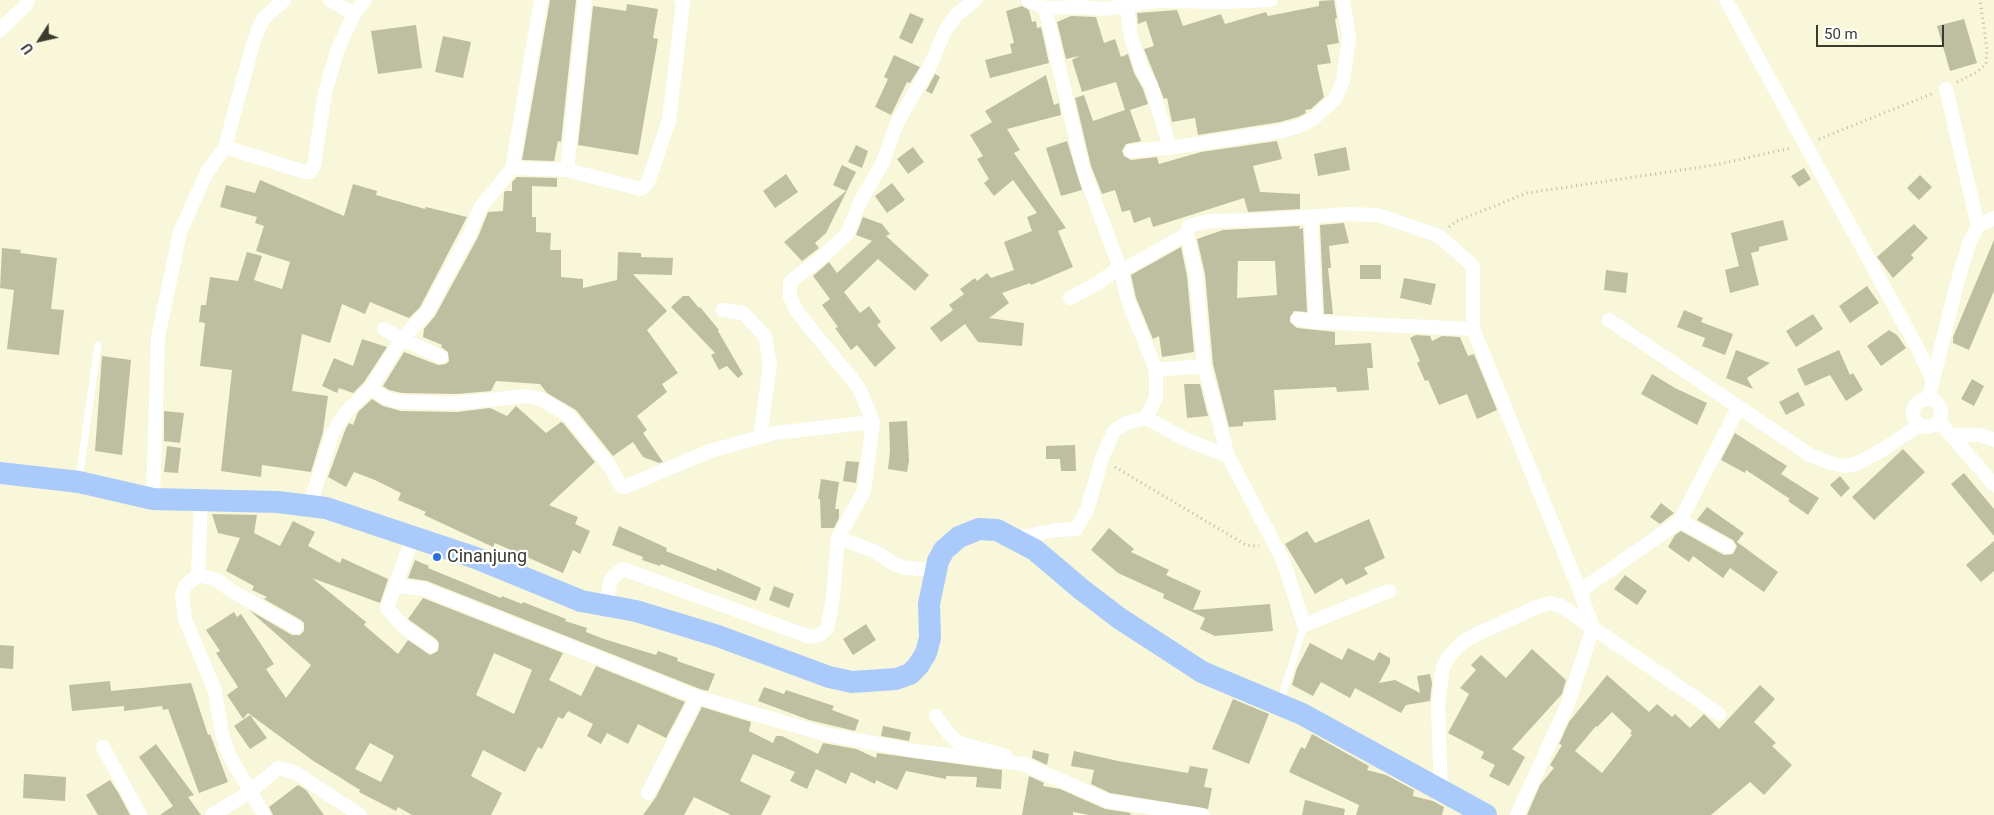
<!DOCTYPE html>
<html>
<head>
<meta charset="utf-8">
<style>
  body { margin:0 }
  #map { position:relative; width:1994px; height:815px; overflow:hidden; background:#f8f7d9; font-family:Roboto,sans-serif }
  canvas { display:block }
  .north { position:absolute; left:15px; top:15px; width:50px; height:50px; -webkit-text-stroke:4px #fff; paint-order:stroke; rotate:235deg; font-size:14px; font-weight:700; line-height:20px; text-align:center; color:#3b3b2f }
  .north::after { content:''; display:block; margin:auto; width:18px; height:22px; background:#3b3b2f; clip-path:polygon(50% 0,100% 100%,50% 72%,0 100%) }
  .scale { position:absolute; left:1816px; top:25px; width:128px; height:22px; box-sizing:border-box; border:2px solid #3b3b2f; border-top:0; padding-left:6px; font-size:15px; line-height:18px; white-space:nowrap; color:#3b3b2f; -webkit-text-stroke:4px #fff; paint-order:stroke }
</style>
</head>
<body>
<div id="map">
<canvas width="1994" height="815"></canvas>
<div class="north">U</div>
<div class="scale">50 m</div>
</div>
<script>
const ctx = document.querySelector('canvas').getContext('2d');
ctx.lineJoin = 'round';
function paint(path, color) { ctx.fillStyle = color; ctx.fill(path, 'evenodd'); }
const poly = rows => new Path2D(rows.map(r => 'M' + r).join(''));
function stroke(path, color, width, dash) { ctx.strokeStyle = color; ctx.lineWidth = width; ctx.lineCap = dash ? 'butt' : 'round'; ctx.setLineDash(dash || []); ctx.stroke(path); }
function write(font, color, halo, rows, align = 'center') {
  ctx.font = font + ' Roboto,sans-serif'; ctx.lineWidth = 4.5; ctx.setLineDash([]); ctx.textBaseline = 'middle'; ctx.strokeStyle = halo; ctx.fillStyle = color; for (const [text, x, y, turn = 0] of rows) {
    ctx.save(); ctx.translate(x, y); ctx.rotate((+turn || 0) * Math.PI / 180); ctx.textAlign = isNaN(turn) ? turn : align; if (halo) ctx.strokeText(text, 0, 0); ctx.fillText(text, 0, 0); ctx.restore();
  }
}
paint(poly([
  [550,0,576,0,561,142,558,141,554,161,522,160],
  [1334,0,1337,18,1335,19,1339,43,1327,45,1331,63,1317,65,1324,97,1311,109,1305,110,1306,113,1298,117,1280,122,1198,135,1195,118,1172,122,1167,98,1164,99,1144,49,1154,46,1146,21,1138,24,1137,13,1177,10,1183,26,1221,14,1225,24,1266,12,1268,16,1319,6,1319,1],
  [627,4,658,9,653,38,658,39,638,155,578,145,593,6,626,11],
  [1022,6,1029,10,1032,22,1036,21,1037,28,1041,27,1049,63,990,78,985,60,1012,53,1010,44,1014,43,1006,11],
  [910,13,924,19,912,44,899,38],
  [1071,16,1096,17,1104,43,1115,39,1121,57,1128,54,1134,73,1143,89,1148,104,1130,110,1141,141,1126,144,1122,151,1124,156,1131,160,1157,157,1159,164,1201,152,1277,141,1282,159,1253,166,1260,192,1300,194,1300,209,1248,212,1244,198,1153,227,1150,217,1134,223,1130,210,1122,212,1115,190,1102,194,1091,166,1075,98,1084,95,1093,121,1125,110,1116,82,1082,92,1072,60,1079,56,1066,59,1057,22],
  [1964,19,1977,63,1950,71,1937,26],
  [416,25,422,68,378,74,371,31],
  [443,36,471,42,463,78,435,72],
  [894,55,920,67,910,83,907,82,891,115,875,107,888,79,884,77],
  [935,74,940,77,932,94,926,91],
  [1046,75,1054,105,1059,103,1061,115,1007,129,1020,150,1014,153,1066,228,1058,231,1073,267,1031,285,1030,283,1002,293,1009,303,989,318,1024,323,1022,346,978,342,965,324,941,342,930,328,953,310,949,305,964,294,960,289,975,278,977,281,987,273,991,278,1014,270,1004,242,1032,231,1027,217,1037,213,1013,180,994,196,984,183,989,179,977,159,983,156,970,135,992,122,985,111],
  [1067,141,1082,190,1061,196,1046,148],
  [856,145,868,151,862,168,848,162],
  [913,147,924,162,908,174,897,159],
  [1346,147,1350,170,1318,176,1314,154],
  [842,165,856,172,826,233,815,243,819,248,802,261,784,242,846,191,833,185],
  [1804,168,1811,179,1799,187,1791,176],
  [786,174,798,192,775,208,763,191],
  [1920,175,1932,187,1919,200,1907,188],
  [517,177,557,178,557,187,532,186,532,217,536,217,536,232,551,233,550,250,561,250,561,277,583,279,583,288,617,280,618,252,641,253,641,257,673,258,672,275,633,274,667,311,647,330,678,373,662,384,667,392,637,416,647,430,643,433,663,462,659,463,643,457,633,442,613,456,576,410,547,393,540,384,496,381,491,391,457,394,402,393,389,390,383,386,404,352,438,365,446,364,449,361,448,352,441,347,442,345,423,337,424,329,435,316,478,237,488,212,503,211,504,193,505,191,512,191,512,182],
  [260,180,344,216,353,184,377,191,376,195,425,209,426,207,467,217,420,307,409,318,370,302,365,314,342,304,330,343,302,334,292,391,328,396,323,432,311,472,262,465,261,477,221,471,232,370,200,366,205,323,199,322,201,305,206,305,210,277,238,281,247,252,262,256,254,280,282,289,290,262,256,251,264,226,255,223,257,217,220,207,226,185,255,193],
  [892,183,905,200,887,213,875,196],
  [863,217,882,224,890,234,886,236,929,275,915,291,878,259,844,292,860,313,869,306,881,322,877,325,896,348,875,367,857,345,851,350,835,328,838,327,822,305,830,299,813,276,829,262,837,273,872,241,856,235],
  [1783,220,1788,240,1759,247,1759,251,1751,253,1759,285,1730,293,1725,270,1739,266,1731,233],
  [1344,223,1349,243,1329,246,1331,268,1328,268,1333,314,1324,314,1320,225],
  [1914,224,1928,238,1911,255,1914,258,1893,278,1877,257],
  [1300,226,1299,229,1303,228,1307,312,1294,311,1290,317,1290,322,1297,328,1335,332,1335,345,1371,343,1373,368,1367,368,1369,390,1337,392,1336,387,1274,390,1276,420,1243,422,1243,426,1229,427,1213,364,1205,274,1197,239,1223,230],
  [1238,261,1275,261,1277,295,1237,298],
  [1994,240,1994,291,1969,350,1953,343,1953,337],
  [1181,247,1187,276,1194,352,1162,357,1159,336,1153,339,1136,298,1131,275],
  [2,248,21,250,20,253,57,258,51,309,64,310,59,355,7,349,14,290,0,288],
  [1360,265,1381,265,1381,279,1360,279],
  [1606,270,1628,273,1626,293,1604,290],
  [1404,278,1436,284,1431,305,1400,298],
  [1867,286,1879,303,1850,323,1839,306],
  [683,296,689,296,699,308,700,307,719,330,718,331,743,374,738,378,727,366,719,370,711,355,715,353,671,307],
  [1684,310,1703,318,1701,322,1733,334,1725,355,1702,346,1705,338,1677,327],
  [1813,314,1823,329,1796,347,1786,331],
  [1889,330,1897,335,1906,348,1881,366,1867,346],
  [1416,335,1430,336,1432,341,1442,336,1460,337,1468,356,1474,354,1497,410,1477,419,1467,394,1439,405,1428,380,1425,381,1417,363,1420,361,1410,338],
  [362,339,387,347,364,382,353,393,339,388,337,393,322,386,334,358,353,366],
  [1736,350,1770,363,1747,378,1753,389,1726,378],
  [1839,350,1850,375,1853,373,1863,390,1846,401,1830,375,1805,386,1797,369],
  [102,356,131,360,122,455,95,451],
  [1652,374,1675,388,1707,403,1697,425,1641,394],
  [1972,379,1984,386,1974,406,1961,399],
  [1184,384,1200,384,1208,416,1187,418],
  [1798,392,1805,405,1786,415,1779,402],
  [372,399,383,406,401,411,457,412,490,408,507,416,516,406,546,433,561,422,563,423,595,462,549,505,578,517,575,524,590,531,580,554,573,550,563,573,495,543,493,547,424,515,426,512,398,500,401,493,375,480,354,472,346,487,328,477,346,428,349,423,353,425,358,412],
  [164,411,184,413,180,443,164,441],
  [907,421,909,461,907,472,888,469,890,451,889,422],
  [1735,433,1787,466,1781,474,1819,498,1808,515,1788,501,1790,499,1746,470,1745,473,1721,460],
  [1075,445,1076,471,1061,471,1060,459,1046,459,1046,446],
  [167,446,181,448,178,473,164,472],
  [1903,449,1925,472,1874,520,1852,497],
  [846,461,859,462,856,483,843,481],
  [1964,473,1994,509,1994,536,1951,484],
  [1840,476,1850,488,1841,497,1830,485],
  [821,479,839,482,835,509,839,509,839,518,834,528,821,528,820,499,818,499],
  [1661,503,1674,513,1660,524,1650,517],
  [1707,507,1744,533,1737,542,1778,572,1764,592,1730,568,1723,578,1693,556,1689,562,1668,547,1675,535,1681,531,1724,555,1733,554,1737,546,1733,540,1697,520],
  [212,514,257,515,254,533,280,546,293,521,315,532,308,546,340,563,342,558,388,579,380,603,312,578,366,622,364,625,398,654,408,640,430,655,438,651,439,643,436,639,408,619,423,598,563,653,549,680,581,696,596,666,685,702,666,738,638,724,628,744,607,733,601,744,587,736,593,724,568,711,563,719,558,717,542,749,538,747,525,772,483,750,471,776,502,793,491,815,412,815,398,807,396,811,359,792,360,790,312,760,248,713,243,719,227,695,238,687,216,653,220,651,206,630,234,612,237,617,241,614,274,664,266,669,286,698,311,665,249,610,292,635,300,635,304,631,304,623,301,620,264,599,267,597,252,590,254,586,226,571,240,538,218,533],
  [494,653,532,670,514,714,476,695],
  [370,743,394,756,381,782,355,769],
  [1369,519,1385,558,1364,568,1368,574,1346,585,1342,578,1315,594,1285,544,1307,531,1315,543],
  [619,526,667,548,666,551,716,571,717,568,761,588,756,601,661,564,660,566,642,560,643,557,612,545],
  [1109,528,1134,549,1131,552,1169,570,1166,575,1201,591,1193,610,1270,604,1273,631,1215,636,1200,629,1205,618,1163,598,1164,594,1118,573,1091,550],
  [1994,541,1994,571,1981,582,1966,565],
  [415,560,429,566,428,568,501,598,502,596,522,604,523,602,566,619,565,621,587,628,586,632,604,639,656,655,658,651,678,658,677,661,715,674,708,691,700,689,427,581,408,578],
  [1625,575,1647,591,1637,605,1614,589],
  [774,586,794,594,789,608,769,600],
  [866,624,876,640,853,655,843,639],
  [1310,643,1342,660,1348,648,1374,661,1379,652,1390,658,1390,663,1379,683,1395,680,1420,693,1417,676,1430,674,1432,683,1430,701,1406,705,1401,713,1355,688,1350,698,1321,682,1313,696,1292,685,1297,668],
  [0,645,14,646,13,669,0,668],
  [1532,649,1566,680,1562,694,1512,749,1525,757,1509,786,1489,776,1495,765,1481,758,1484,752,1448,733,1469,694,1460,688,1476,670,1471,665,1481,655,1506,678],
  [1607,675,1649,712,1657,704,1672,717,1675,714,1690,728,1704,714,1719,729,1760,685,1775,699,1754,722,1776,743,1772,746,1792,765,1764,795,1750,782,1711,815,1527,815,1540,785,1554,768,1550,765,1562,745,1559,744,1569,722],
  [1612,712,1632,731,1630,733,1632,735,1602,773,1575,751,1596,726,1597,727],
  [110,681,111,691,191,683,208,735,210,734,228,782,199,793,168,709,163,710,162,706,124,711,124,706,72,711,69,685],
  [764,687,784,694,786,690,834,706,832,710,859,720,855,731,809,720,758,701],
  [1233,699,1269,714,1249,764,1212,749],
  [702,707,751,722,749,731,773,743,776,736,782,736,818,754,823,743,856,749,876,758,877,753,1002,770,1001,789,976,787,977,777,946,776,946,779,906,771,897,790,876,780,875,784,851,772,846,784,816,769,807,789,790,781,795,772,753,754,740,781,771,796,761,815,731,815,694,797,684,815,643,815,656,797],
  [250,715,267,738,250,749,234,726],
  [883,726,911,732,909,741,881,736],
  [1312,734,1369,766,1367,770,1386,775,1414,790,1413,796,1433,801,1444,807,1442,815,1356,815,1359,805,1289,772,1301,747,1305,749],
  [156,744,194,795,188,797,201,815,160,815,173,806,139,757],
  [1033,750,1049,754,1047,765,1032,758],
  [1074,751,1118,761,1188,773,1190,766,1208,769,1204,787,1212,788,1208,809,1110,793,1091,784,1094,770,1071,766],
  [24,774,66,777,65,801,23,798],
  [1029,776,1044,783,1043,786,1060,789,1105,809,1131,813,1130,815,1089,815,1073,812,1073,815,1022,815],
  [110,780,119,794,130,815,98,815,86,795],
  [298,785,306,790,324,815,273,815,269,807],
  [1305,800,1345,809,1344,815,1302,815]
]), '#bebea1');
stroke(poly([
  [1957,82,1977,72,1986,64,1987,49,1980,0],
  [1819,139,1934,93],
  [1449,227,1457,221,1527,193,1715,165,1791,148],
  [1115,467,1246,545,1259,546]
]), '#bcbba3', 3, [1, 4]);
stroke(poly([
  [79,479,98,345],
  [1281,701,1304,625]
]), '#fff', 7);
stroke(poly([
  [330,0,354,14,365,0],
  [541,0,513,163,516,168,567,170],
  [585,0,567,170,641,189,648,182,669,120,683,3,681,0],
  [1028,0,1045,8],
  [1726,0,1917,347,1933,381],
  [1127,7,1131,37,1142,70,1151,85,1170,148],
  [0,30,26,5,28,0],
  [1946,89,1978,226],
  [225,147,305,172,310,172,314,165,325,93,337,51,354,14],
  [1131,151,1176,147,1282,131,1302,125,1314,118,1335,99,1343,81,1349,38,1343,0],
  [1187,234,1189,226,1209,221,1265,220,1345,214,1378,215,1439,236,1473,266,1473,329],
  [1121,271,1128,301,1156,370,1156,398,1146,418],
  [1070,298,1098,283,1119,268],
  [723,310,743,313,765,336,770,365,760,437],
  [1298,319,1316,322,1311,217],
  [1609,320,1810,455,1830,463,1844,466,1856,464,1884,449,1919,425],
  [1316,322,1473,329,1580,591,1593,628,1567,706,1517,815],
  [441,357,402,339,427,312,470,233,480,208,514,166],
  [1204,366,1228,456,1283,560,1304,625,1389,591],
  [1156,370,1204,366,1196,275,1187,234,1121,271,1083,169,1045,8,1081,7,1104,9,1158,1,1226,2,1271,0],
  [371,388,385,398,401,402,457,403,527,396,541,399,569,416,609,465,621,486,625,487,710,451,775,433,873,422],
  '1913 413a14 14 0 1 1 28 0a14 14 0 1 1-28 0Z',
  [1928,400,1956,287,1969,243,1978,226,1994,218],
  [1146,418,1187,440,1228,456],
  [1939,421,1994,485],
  [1951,435,1980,435,1994,440],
  [153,499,158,337,180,232,207,172,225,147,254,40,263,19,284,0],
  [201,501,198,575,185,586,182,596,185,619,215,691,222,734,229,755,264,815],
  [309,508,332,434,346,412,371,388,402,339,384,329],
  [1680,521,1738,408],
  [413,537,387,608,403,626,431,646],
  [838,538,874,551,896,565,906,568,937,570],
  [1016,538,1056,530,1076,529,1087,510,1102,458,1114,431,1126,423,1146,418],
  [198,575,217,580,232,591,296,627],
  [397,586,424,589,697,697,824,734,916,751,1023,764,1108,801,1202,815],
  [1580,591,1680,521,1728,547],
  [605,607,611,579,623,569,810,637,819,635,827,629,833,598,838,538,864,491,873,422,860,390,852,379,797,312,790,297,790,282,820,259,847,234,861,200,882,164,897,123,929,68,945,31,956,15,975,0],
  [936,716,949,734,959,743,1006,756],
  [103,747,140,815],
  [1441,791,1438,705,1443,667,1450,655,1462,643,1475,635,1537,607,1550,603,1561,606,1719,714],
  [648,793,697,697],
  [212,815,250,792,278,768,294,772,360,815]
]), '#fff', 14);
stroke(poly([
  [0,473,79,482,153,499,278,502,326,508,476,558,581,601,636,611,718,636,829,677,852,682,896,679,910,674,918,666,926,653,930,638,929,604,938,561,944,550,959,537,979,529,997,530,1035,550,1081,589,1119,618,1202,672,1302,714,1486,815]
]), '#aacafc', 22);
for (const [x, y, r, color] of [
  [437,557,5,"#2b6dda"]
]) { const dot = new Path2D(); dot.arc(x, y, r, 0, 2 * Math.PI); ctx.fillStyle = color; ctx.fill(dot); stroke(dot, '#fff', 2); }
write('18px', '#3b3b2f', '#fff', [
  ["Cinanjung",447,557]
], 'left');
</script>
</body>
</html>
